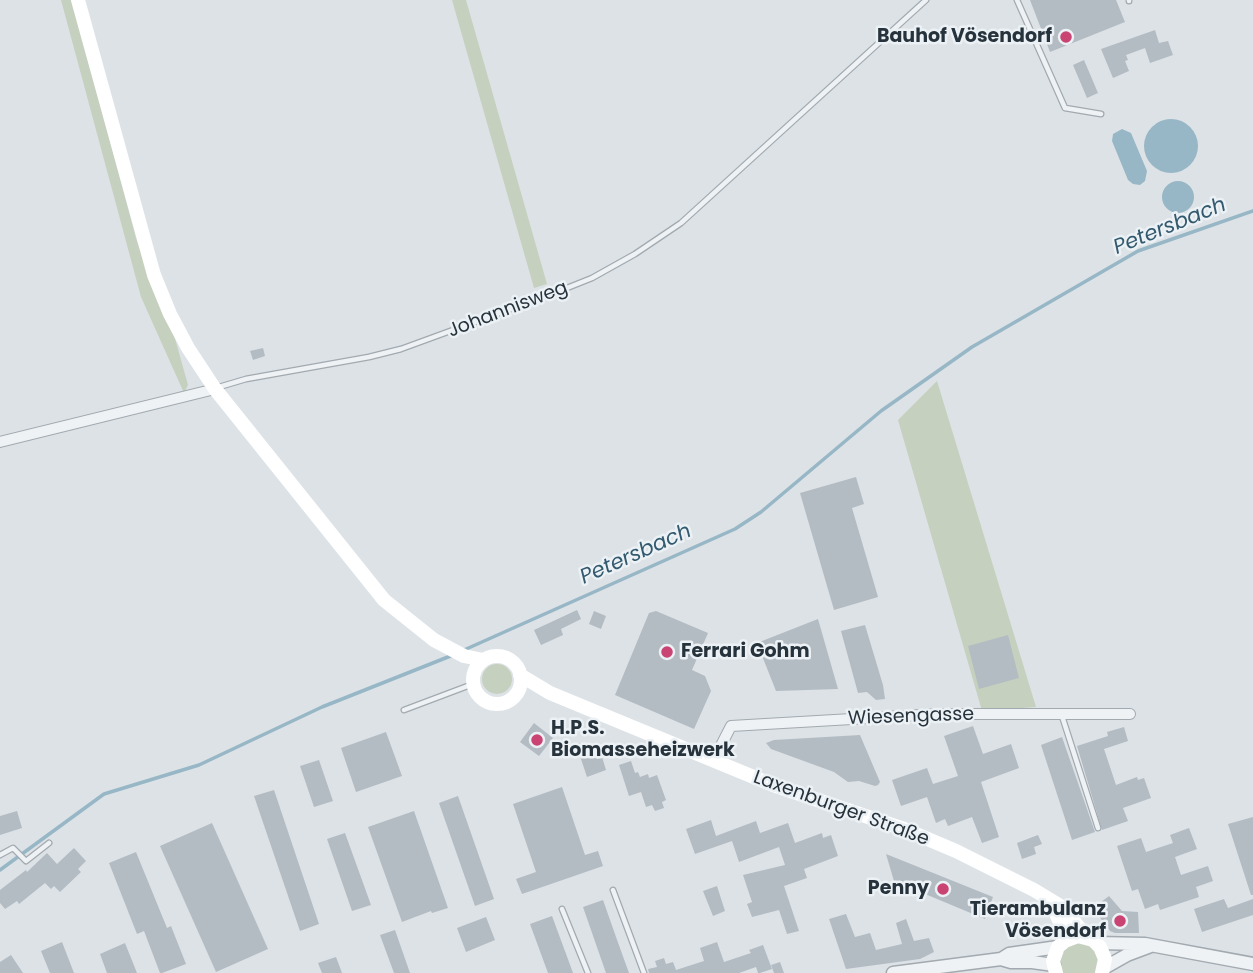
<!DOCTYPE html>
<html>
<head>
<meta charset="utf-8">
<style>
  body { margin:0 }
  canvas { display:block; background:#dce2e6 }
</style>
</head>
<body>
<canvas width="1253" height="973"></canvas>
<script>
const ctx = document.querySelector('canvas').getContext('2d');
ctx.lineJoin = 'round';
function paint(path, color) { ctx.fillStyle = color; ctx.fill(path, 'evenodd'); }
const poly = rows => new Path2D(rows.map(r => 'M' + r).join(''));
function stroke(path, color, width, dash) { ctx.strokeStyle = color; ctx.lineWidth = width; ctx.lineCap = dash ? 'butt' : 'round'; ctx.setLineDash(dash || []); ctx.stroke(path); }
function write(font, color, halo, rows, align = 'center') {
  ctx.font = font + ' Poppins,sans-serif'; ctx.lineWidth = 5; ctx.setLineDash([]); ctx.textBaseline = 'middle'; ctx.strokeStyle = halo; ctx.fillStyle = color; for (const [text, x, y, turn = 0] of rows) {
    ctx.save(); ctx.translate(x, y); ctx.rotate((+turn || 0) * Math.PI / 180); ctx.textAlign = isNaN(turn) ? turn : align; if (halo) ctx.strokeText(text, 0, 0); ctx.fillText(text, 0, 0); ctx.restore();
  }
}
paint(poly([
  [61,0,72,0,136,238,149,277,174,335,188,385,184,393,141,297],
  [452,0,466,0,547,284,534,288],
  [937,381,1036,707,982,711,898,420],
  '482 679a15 15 0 1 1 30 0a15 15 0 1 1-30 0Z',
  [1085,942,1099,955,1097,973,1062,973,1059,958,1066,946]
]), '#c6d0be');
paint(poly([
  '1144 146a27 27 0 1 1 54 0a27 27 0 1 1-54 0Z',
  [1122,129,1131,133,1147,171,1145,181,1140,185,1133,184,1128,180,1112,141,1113,134],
  '1162 197a16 16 0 1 1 32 0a16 16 0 1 1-32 0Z'
]), '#98b7c6');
stroke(poly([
  [464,650,735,529,761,512,881,411,972,347,1138,251,1253,211],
  [0,870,104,794,199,765,322,707,453,655]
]), '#98b7c6', 3.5);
paint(poly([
  [1030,0,1116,0,1125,22,1050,52],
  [1155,30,1159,43,1168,41,1173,55,1150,63,1145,48,1126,55,1128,60,1125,61,1129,71,1113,78,1101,49],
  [1084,60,1098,93,1087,98,1073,65],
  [263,348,265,356,253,360,250,351],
  [856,477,864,504,852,508,878,597,834,610,800,493],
  [577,610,581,619,561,629,563,635,541,645,534,630],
  [594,611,606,616,601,629,589,624],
  [656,611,708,633,692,670,705,676,711,691,694,729,615,695,649,613],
  [818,619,838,689,776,691,757,643],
  [865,625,883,685,885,699,876,700,867,692,858,693,841,631],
  [1008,635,1019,678,979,689,968,646],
  [534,723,553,738,539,756,520,742],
  [973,726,983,754,1011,744,1019,768,981,782,999,837,982,843,972,817,948,826,945,819,936,823,927,797,901,806,892,780,927,768,933,784,958,776,944,736],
  [1124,727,1128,741,1104,749,1116,785,1137,777,1138,780,1144,778,1151,798,1123,808,1128,821,1102,830,1077,746,1108,736,1107,732],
  [386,732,402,776,356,792,341,748],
  [860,735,880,782,878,785,875,786,859,781,848,782,834,772,771,749,766,743,774,740],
  [1062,737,1095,832,1072,840,1041,745],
  [580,743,584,754,593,751,597,759,602,757,606,770,587,777,580,756,574,758,570,747],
  [319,760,333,801,314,807,300,766],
  [631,761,635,773,638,772,640,777,648,774,649,778,657,775,666,800,662,802,664,808,655,811,652,805,646,807,641,792,629,796,619,765],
  [562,787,585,855,598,851,603,866,522,894,516,879,536,872,513,804],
  [274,790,319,924,300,931,254,796],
  [458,796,494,899,475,906,439,803],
  [17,811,22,828,0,835,0,816],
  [414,811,448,908,432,913,431,911,402,922,368,827],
  [1253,817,1253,895,1251,895,1228,824],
  [711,820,716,836,756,821,760,833,788,823,795,843,822,833,823,838,831,835,838,856,804,869,807,878,784,886,799,931,787,934,779,910,752,917,747,904,752,902,743,875,785,865,779,847,739,862,732,841,695,854,686,829],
  [212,823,268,949,216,972,160,846],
  [1189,828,1197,849,1175,857,1181,875,1208,866,1213,881,1196,887,1199,897,1160,910,1158,904,1145,909,1138,889,1132,891,1117,846,1141,838,1146,852,1173,843,1170,835],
  [345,833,371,905,352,911,327,839],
  [1038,835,1042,844,1034,847,1036,854,1022,859,1017,843],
  [74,848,86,861,78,869,81,872,60,892,54,886,51,889,45,883,19,904,17,901,5,909,0,903,0,890,26,870,27,872,47,853,57,864],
  [136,852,167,928,171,926,186,964,162,973,160,973,144,931,137,934,109,863],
  [886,854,993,897,985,919,894,881],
  [717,886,725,911,713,916,703,891],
  [1109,896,1122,911,1138,912,1139,933,1115,933,1110,931,1093,908],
  [1224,899,1228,908,1253,899,1253,915,1202,932,1194,909],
  [603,900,616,937,629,973,606,973,583,907],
  [846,914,855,937,870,933,876,950,902,944,896,923,906,919,914,941,929,938,934,952,920,959,846,969,829,919],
  [552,916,569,962,573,973,548,973,530,924],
  [486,917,495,940,466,952,457,928],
  [395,930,410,973,394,973,380,935],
  [62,942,74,973,50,973,41,951],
  [717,942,724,962,751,953,749,950,763,945,772,969,760,973,758,973,756,967,739,973,649,973,648,969,657,967,655,961,664,958,666,964,673,962,676,970,704,961,700,948],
  [125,943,137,973,107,973,100,954],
  [11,955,23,973,0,973,0,962],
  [336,957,342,973,322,973,318,963],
  [780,962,784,973,774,973,771,965]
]), '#b4bcc3');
const service = poly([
  [1017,0,1065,108,1101,114],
  [1129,0,1129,1],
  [219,387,246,379,369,357,401,349,557,292,592,278,635,254,681,223,926,0],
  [404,710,473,684],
  [1062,716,1098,828],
  [0,855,13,848,26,861,49,843],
  [613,890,644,973],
  [562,909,588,973]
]);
const minor = poly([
  [0,442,215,389],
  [713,761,731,726,938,714,1130,714]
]);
const tertiary = poly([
  [1097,943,1145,944,1253,964],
  [1001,959,1009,954,1058,947],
  [1104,968,1127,955,1151,946],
  [893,973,1001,959,1011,962,1032,962,1054,965]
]);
stroke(service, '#a2aab0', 7);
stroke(minor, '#a2aab0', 12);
stroke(tertiary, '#a2aab0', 15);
stroke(service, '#eff2f5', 4.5);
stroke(minor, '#eff2f5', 10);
stroke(tertiary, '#eff2f5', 12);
stroke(poly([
  [78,0,154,275,170,314,188,348,215,389,384,600,434,640,464,656,483,660],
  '473 680a24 24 0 1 1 48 0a24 24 0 1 1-48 0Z',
  [520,675,550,693,773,785,904,829,956,851,1034,890,1062,907,1087,937],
  [1051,903,1064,931,1065,941],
  [1056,973,1053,961,1058,947,1065,941,1078,936,1093,940,1100,947,1105,959,1102,973]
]), '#fff', 14);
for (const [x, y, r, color] of [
  [1066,37,7,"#c94373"],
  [667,652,7,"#c94373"],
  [537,740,7,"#c94373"],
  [943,889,7,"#c94373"],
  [1120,921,7,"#c94373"]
]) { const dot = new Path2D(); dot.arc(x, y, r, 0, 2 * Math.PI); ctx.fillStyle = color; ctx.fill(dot); stroke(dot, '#ebf1f4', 2.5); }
write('bold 19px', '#27333c', '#ebf1f4', [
  ["Bauhof Vösendorf",1052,37],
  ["Ferrari Gohm",681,652,"left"],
  ["H.P.S.",551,729,"left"],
  ["Biomasseheizwerk",551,751,"left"],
  ["Penny",929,889],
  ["Tierambulanz",1106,910],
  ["Vösendorf",1106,932]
], 'right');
write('19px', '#27333c', '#ebf1f4', [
  ["Johannisweg",508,310,-21],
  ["Wiesengasse",911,717,-2],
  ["Laxenburger Straße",841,809,20]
]);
write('italic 21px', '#32596e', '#ebf1f4', [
  ["Petersbach",1170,227,-22],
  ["Petersbach",636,555,-24]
]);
</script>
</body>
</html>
